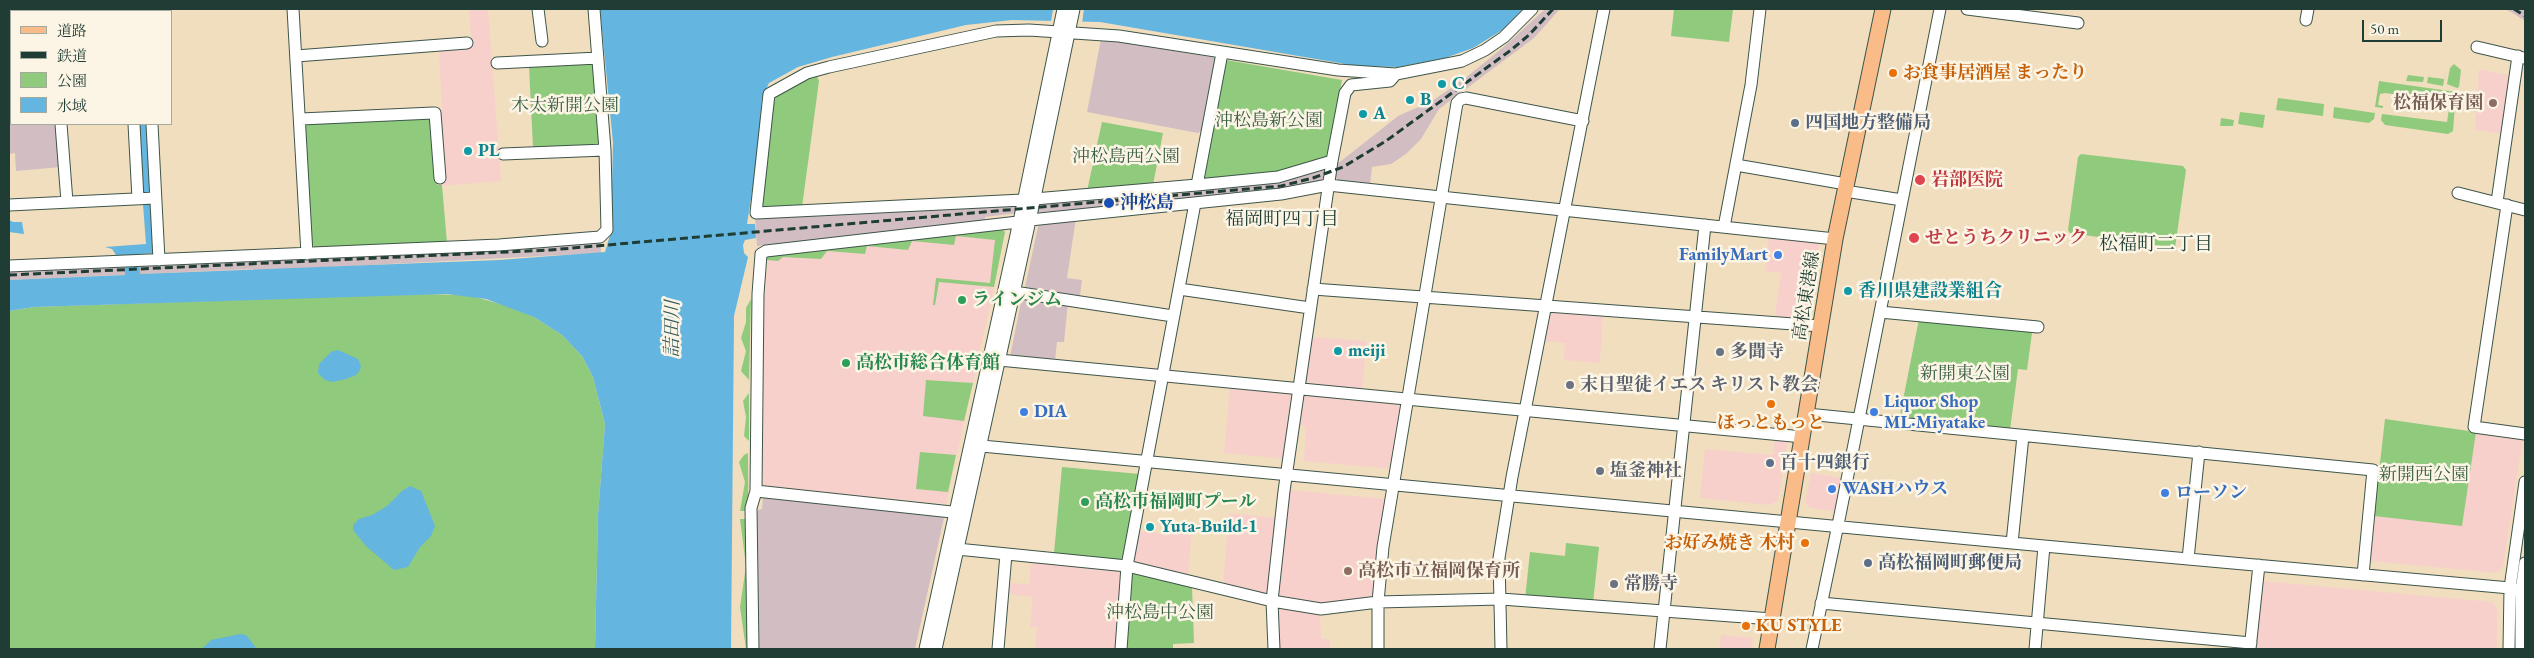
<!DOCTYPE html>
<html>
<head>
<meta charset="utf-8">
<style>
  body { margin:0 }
  #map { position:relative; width:2534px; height:658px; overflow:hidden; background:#f1debf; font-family:"EB Garamond","Noto Serif JP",serif }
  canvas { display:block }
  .frame { position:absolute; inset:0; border:10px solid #1f3d34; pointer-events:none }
  .legend { position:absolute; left:10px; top:10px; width:162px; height:115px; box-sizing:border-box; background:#fcf5e5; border:1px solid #a4ab9e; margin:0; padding:6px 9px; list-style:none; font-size:15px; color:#1f3d34 }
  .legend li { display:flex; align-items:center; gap:10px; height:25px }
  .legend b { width:25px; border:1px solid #a4ab9e }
  .scale { position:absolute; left:2362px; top:20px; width:80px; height:22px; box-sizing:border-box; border:2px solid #1f3d34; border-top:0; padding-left:6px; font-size:15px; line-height:18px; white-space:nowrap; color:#1f3d34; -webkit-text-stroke:4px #fcf5e5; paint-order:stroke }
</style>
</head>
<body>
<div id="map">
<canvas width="2534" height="658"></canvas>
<div class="frame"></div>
<ul class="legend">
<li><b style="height:6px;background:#f9bc89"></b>道路</li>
<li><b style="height:6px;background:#1f3d34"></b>鉄道</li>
<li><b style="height:14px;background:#90ca7d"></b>公園</li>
<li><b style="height:14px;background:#64b5df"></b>水域</li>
</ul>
<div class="scale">50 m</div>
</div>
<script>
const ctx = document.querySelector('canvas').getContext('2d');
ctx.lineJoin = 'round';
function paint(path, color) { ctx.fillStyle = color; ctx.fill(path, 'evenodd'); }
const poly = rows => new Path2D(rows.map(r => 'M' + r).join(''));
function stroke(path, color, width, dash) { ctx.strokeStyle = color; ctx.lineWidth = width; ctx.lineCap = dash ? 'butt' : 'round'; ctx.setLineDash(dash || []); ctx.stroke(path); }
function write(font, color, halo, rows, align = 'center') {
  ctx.font = font + ' "EB Garamond","Noto Serif JP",serif'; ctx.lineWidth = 5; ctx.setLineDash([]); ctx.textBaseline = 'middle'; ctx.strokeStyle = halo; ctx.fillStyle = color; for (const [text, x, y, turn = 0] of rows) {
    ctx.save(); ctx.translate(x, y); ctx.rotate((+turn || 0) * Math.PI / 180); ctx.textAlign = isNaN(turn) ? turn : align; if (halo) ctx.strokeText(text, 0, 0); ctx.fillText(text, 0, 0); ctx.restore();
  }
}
paint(poly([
  [49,9,49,11,11,11,11,96,9,97,9,10],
  [469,9,488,9,501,181,437,186,433,110,442,109,439,51,472,48],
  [2479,69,2512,76,2504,134,2475,130],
  [1002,229,1005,232,994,287,946,504,767,487,761,482,764,302,768,256],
  [1769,236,1820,241,1808,321,1775,317,1781,273,1765,271],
  [1554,310,1603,313,1600,363,1564,360,1565,343,1544,341,1550,312],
  [1311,337,1367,341,1362,389,1308,384,1305,379],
  [1230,387,1290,392,1293,396,1285,459,1224,453],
  [1306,394,1400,402,1403,406,1392,469,1304,461,1306,426,1299,425,1302,397],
  [2476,432,2523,437,2503,567,2496,573,2370,561,2374,516],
  [1775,437,1788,439,1778,500,1770,505,1700,498,1705,449,1773,455],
  [1811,473,1842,478,1836,511,1810,508,1805,502],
  [1289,490,1387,499,1375,599,1324,606,1276,598],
  [1229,513,1277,518,1268,591,1263,595,1223,586],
  [1170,524,1192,525,1188,577,1135,564,1133,560,1138,531,1169,534],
  [1031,562,1118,569,1122,573,1115,649,1035,649,1037,627,1030,627,1033,597,1007,594,1008,583,1029,584],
  [2263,581,2492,602,2497,609,2497,649,2255,649],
  [1277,606,1320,612,1321,639,1330,639,1330,649,1278,649],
  [1721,635,1753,638,1752,649,1720,649]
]), '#f7d0cb');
paint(poly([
  [1545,9,1560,9,1534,38,1439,109,1421,139,1406,154,1391,164,1372,167,1370,185,1338,182,1336,176,1293,190,1042,215,1041,212,1009,214,985,217,985,221,757,246,755,218,1010,206,1280,181,1325,170,1336,165,1398,116,1432,101,1464,79,1506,45],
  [2505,9,2524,9,2525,21,2511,12],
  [1101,39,1217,58,1204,129,1198,133,1087,112],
  [11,96,11,124,58,124,61,167,16,171,15,153,9,154,9,97],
  [1076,218,1067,278,1082,280,1080,296,1025,287,1039,222],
  [601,240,601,253,255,271,253,269,9,280,9,270],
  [1022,297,1068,303,1064,342,1057,342,1055,361,1010,357],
  [763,497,941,513,944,518,915,649,758,649,755,515,758,510,762,509]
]), '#d2bec2');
paint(poly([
  [1674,9,1733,9,1729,42,1671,36],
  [1226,60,1342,80,1327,159,1295,169,1204,181],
  [596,63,601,145,533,148,529,66],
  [2454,64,2461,70,2459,87,2457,88,2447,84,2450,68],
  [2446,68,2443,86,2427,83,2428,77,2444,79],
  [816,74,819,81,802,207,765,210,761,206,775,94],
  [2408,75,2424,77,2423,82,2406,81],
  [2379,81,2456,92,2453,131,2448,134,2385,125,2381,120,2382,114,2447,122,2450,102,2385,93,2380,94,2378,105,2383,106,2383,108,2375,107],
  [2278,98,2324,104,2323,116,2276,110],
  [2334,107,2375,113,2374,119,2369,123,2333,118],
  [2240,112,2265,115,2263,128,2238,124],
  [433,116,437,185,442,185,447,243,317,249,310,242,303,123],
  [2221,118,2234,120,2233,126,2220,126],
  [1102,122,1163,133,1153,185,1087,191],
  [2081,154,2183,166,2186,170,2175,248,2070,233,2068,230,2078,157],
  [1002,229,1005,232,994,287,939,282,935,305,933,305,936,278,990,283,995,240,956,236,954,245,912,241,908,250,867,246,865,254,827,251,821,259,783,257,778,261,766,260,768,256],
  [417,294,468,295,511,307,534,317,562,335,582,356,593,377,605,424,598,515,595,649,9,649,9,311,34,307],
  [751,299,749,380,741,371,746,351,741,338,746,322,746,308],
  [1919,319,2030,330,2032,333,2027,370,2018,369,2010,430,1899,420],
  [926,380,973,383,964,421,923,416],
  [749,393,749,441,744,436,746,417,743,401],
  [2385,419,2476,432,2462,526,2374,516],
  [920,452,956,455,948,492,916,489],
  [748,453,749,649,746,649,740,607,746,566,740,519,746,519,746,511,740,511,745,482,739,462,744,455],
  [1062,467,1140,474,1125,556,1119,560,1054,553],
  [1566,543,1599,547,1593,603,1525,599,1530,552,1565,556],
  [1130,571,1192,587,1194,643,1173,644,1173,649,1125,649]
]), '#90ca7d');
paint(poly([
  [600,9,1525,9,1504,29,1473,48,1445,58,1398,67,1357,66,1100,22,1012,20,966,25,832,57,798,67,769,83,762,97,757,160,747,224,755,224,756,238,745,240,743,245,744,253,748,257,734,316,731,649,595,649,598,515,605,424,593,377,582,356,562,335,534,317,486,299,447,294,34,307,9,311,9,280,125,275,124,255,116,255,112,249,105,247,146,244,137,124,149,124,156,253,141,254,139,256,140,274,499,260,605,252,611,232,613,142],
  [9,220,13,222,22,222,24,234,9,232],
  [338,350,358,359,361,366,360,370,356,375,346,379,332,382,325,380,318,373,319,364,331,352],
  [410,486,421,491,435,526,431,536,420,547,408,567,394,570,366,546,353,530,353,525,359,519,372,515,387,506,402,491],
  [240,634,246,635,257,649,202,649,211,640]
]), '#64b5df');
paint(poly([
  [1053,9,1084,9,1082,24,1051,22]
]), '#f1debf');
const minor = poly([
  [53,9,53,11],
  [127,9,128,11],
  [146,9,146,11],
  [293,9,307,254],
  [538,9,542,41],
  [1967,9,2078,23],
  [2306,20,2308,9],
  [2477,47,2524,58],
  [296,56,467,43],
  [497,63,598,58],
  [435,113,440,178],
  [301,119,433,113],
  [61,124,67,202],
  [134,124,138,199],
  [152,124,159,260],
  [503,154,605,150],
  [1332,161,1278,177,1197,185,1023,200,756,213,769,94,807,73,829,67,996,31,1029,30,1119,36,1338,70,1396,74,1462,61,1485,50,1504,37,1532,9],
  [1736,165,1846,184],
  [1197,185,1222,53],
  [1845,191,1902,200],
  [2458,193,2525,210],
  [2497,202,2518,56],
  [9,205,155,198],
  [2507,205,2474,427,2525,434],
  [1030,220,1281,194,1328,185,1835,239],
  [1724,227,1751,85,1760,9],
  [9,266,499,245,600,237,607,230,605,150,594,9],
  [1179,289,1310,308],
  [1313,289,1821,326],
  [1014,292,1173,316],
  [1880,312,2038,327],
  [999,360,1803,437],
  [1807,414,2373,470,2363,575],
  [971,445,2044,546,2510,588,2525,592],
  [756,491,961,513],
  [2012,543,2023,436],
  [947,548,1127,566,1272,601,1321,609,1378,602,1501,599,1772,619],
  [2188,559,2199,452],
  [1821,603,2251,643],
  [753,649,751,508,756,491,758,294,761,254,766,251,1018,222],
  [925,649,1020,217,1063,9],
  [936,649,1034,202,1074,9],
  [998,649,1006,554],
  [1121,649,1127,566,1195,203],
  [1274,649,1272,601,1284,491,1332,161,1345,93,1351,85,1390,81,1396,74],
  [1378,649,1378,602,1383,547,1457,103,1461,99,1466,98,1583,121],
  [1501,649,1499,558,1512,477,1604,9],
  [1660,649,1705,225],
  [1812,649,1840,515,1940,9],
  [2035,649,2044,546],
  [2250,649,2259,565],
  [2509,649,2510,588,2525,482],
  [2521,649,2521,591,2525,563]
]);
const major = poly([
  [1767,649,1835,239,1883,9]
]);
stroke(minor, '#3e5549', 13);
stroke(major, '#3e5549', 17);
stroke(minor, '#fff', 11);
stroke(major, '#f9bc89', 15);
stroke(poly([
  [2514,9,2525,16],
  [9,275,550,250,1281,186,1313,178,1343,167,1386,141,1511,50,1529,35,1553,9]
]), '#1f3d34', 3, [8, 4]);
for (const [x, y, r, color] of [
  [1893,73,5,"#e8710a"],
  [1442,84,5,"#0f9aa8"],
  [1410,100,5,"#0f9aa8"],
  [2493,103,5,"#8d6e63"],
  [1363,114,5,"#0f9aa8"],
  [1795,123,5,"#5c6f8a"],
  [468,151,5,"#0f9aa8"],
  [1920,180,6,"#e0444e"],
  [1109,203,6,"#1a4fb4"],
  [1914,238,6,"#e0444e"],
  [1778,255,5,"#3f7fe0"],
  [1848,291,5,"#0f9aa8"],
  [962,300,5,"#2e9e5b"],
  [1338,351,5,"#0f9aa8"],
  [1720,352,5,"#6b7280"],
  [846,363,5,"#2e9e5b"],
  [1570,385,5,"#6b7280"],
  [1771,404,5,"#e8710a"],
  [1024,412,5,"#3f7fe0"],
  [1874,412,5,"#3f7fe0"],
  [1770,463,5,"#5c6f8a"],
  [1600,471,5,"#6b7280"],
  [1832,489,5,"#3f7fe0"],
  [2165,493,5,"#3f7fe0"],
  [1085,502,5,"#2e9e5b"],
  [1150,527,5,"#0f9aa8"],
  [1805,543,5,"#e8710a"],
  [1868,563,5,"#5c6f8a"],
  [1348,571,5,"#8d6e63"],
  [1614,584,5,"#6b7280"],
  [1746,626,5,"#e8710a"]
]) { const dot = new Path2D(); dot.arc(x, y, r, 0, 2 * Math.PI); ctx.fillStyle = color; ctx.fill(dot); stroke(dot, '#fcf5e5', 2); }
write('bold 18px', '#c56008', '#fcf5e5', [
  ["お食事居酒屋 まったり",1903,73],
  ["ほっともっと",1771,423,"center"],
  ["お好み焼き 木村",1795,543,"right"],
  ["KU STYLE",1756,626]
], 'left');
write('bold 18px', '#0d838f', '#fcf5e5', [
  ["C",1452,84],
  ["B",1420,100],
  ["A",1373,114],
  ["PL",478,151],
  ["香川県建設業組合",1858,291],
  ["meiji",1348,351],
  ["Yuta-Build-1",1160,527]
], 'left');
write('bold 18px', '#785e54', '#fcf5e5', [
  ["松福保育園",2483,103],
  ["高松市立福岡保育所",1358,571,"left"]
], 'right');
write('18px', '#3b6046', '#fcf5e5', [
  ["木太新開公園",565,106],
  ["沖松島新公園",1269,121],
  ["沖松島西公園",1126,157],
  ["新開東公園",1965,374],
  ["新開西公園",2424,475],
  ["沖松島中公園",1160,613]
]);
write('bold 18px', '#4e5e75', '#fcf5e5', [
  ["四国地方整備局",1805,123],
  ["百十四銀行",1780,463],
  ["高松福岡町郵便局",1878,563]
], 'left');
write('bold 18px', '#be3a42', '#fcf5e5', [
  ["岩部医院",1931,180],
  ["せとうちクリニック",1925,238]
], 'left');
write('bold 18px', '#164399', '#fcf5e5', [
  ["沖松島",1120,203]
], 'left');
write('bold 18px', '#366cbe', '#fcf5e5', [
  ["FamilyMart",1768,255,"right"],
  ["Liquor Shop",1884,402],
  ["ML·Miyatake",1884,423],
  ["DIA",1034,412],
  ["WASHハウス",1842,489],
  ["ローソン",2175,493]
], 'left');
write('18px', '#1f3d34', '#fcf5e5', [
  ["高松東港線",1807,296,-81]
]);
write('bold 18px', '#27864d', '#fcf5e5', [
  ["ラインジム",972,300],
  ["高松市総合体育館",856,363],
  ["高松市福岡町プール",1095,502]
], 'left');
write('bold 18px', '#5b616d', '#fcf5e5', [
  ["多聞寺",1730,352],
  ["末日聖徒イエス キリスト教会",1580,385],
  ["塩釜神社",1610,471],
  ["常勝寺",1624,584]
], 'left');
write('19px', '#1f3d34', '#fcf5e5', [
  ["福岡町四丁目",1282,220],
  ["松福町二丁目",2156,245]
]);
write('italic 19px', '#305b5f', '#fcf5e5', [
  ["詰田川",673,329,-89]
]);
</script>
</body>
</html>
